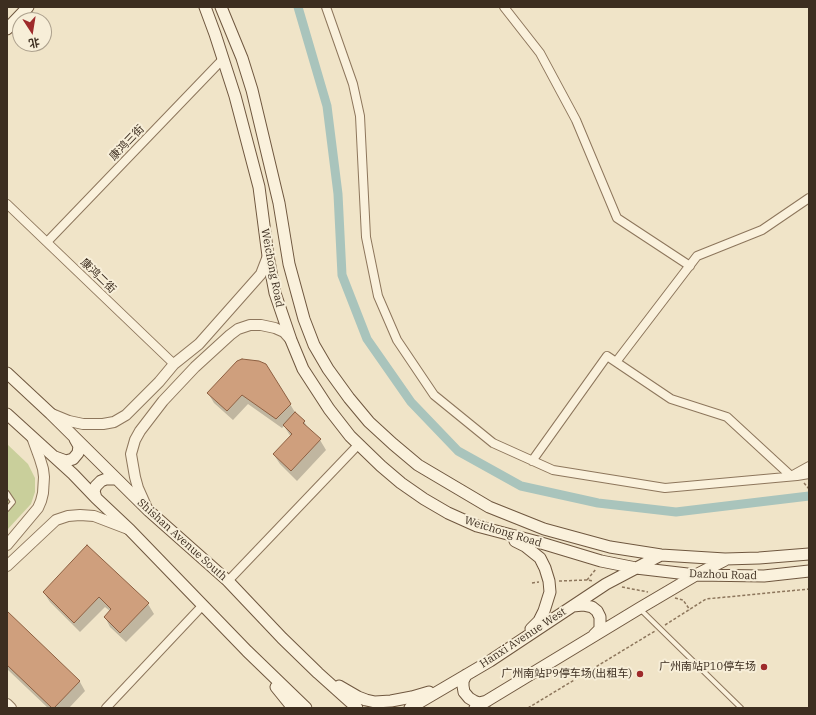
<!DOCTYPE html>
<html>
<head>
<meta charset="utf-8">
<style>
  body { margin:0 }
  #map { position:relative; width:816px; height:715px; overflow:hidden; background:#f0e4c8; font-family:"IBM Plex Serif","Noto Sans SC",serif }
  canvas { display:block }
  .frame { position:absolute; inset:0; border:8px solid #3d2e20; pointer-events:none }
  .north { position:absolute; left:12px; top:12px; width:40px; height:40px; box-sizing:border-box; background:#f7eed8; border:1px solid #ada18e; border-radius:50%; rotate:168deg; font-size:11px; font-weight:700; line-height:16px; text-align:center; color:#3d2e20 }
  .north::after { content:''; display:block; margin:auto; width:14px; height:18px; background:#9e2a2b; clip-path:polygon(50% 0,100% 100%,50% 72%,0 100%) }
</style>
</head>
<body>
<div id="map">
<canvas width="816" height="715"></canvas>
<div class="frame"></div>
<div class="north">北</div>
</div>
<script>
const ctx = document.querySelector('canvas').getContext('2d');
ctx.lineJoin = 'round';
function paint(path, color) { ctx.fillStyle = color; ctx.fill(path, 'evenodd'); }
const poly = rows => new Path2D(rows.map(r => 'M' + r).join(''));
function stroke(path, color, width, dash) { ctx.strokeStyle = color; ctx.lineWidth = width; ctx.lineCap = dash ? 'butt' : 'round'; ctx.setLineDash(dash || []); ctx.stroke(path); }
function write(font, color, halo, rows, align = 'center') {
  ctx.font = font + ' "IBM Plex Serif","Noto Sans SC",serif'; ctx.lineWidth = 4; ctx.setLineDash([]); ctx.textBaseline = 'middle'; ctx.strokeStyle = halo; ctx.fillStyle = color; for (const [text, x, y, turn = 0] of rows) {
    ctx.save(); ctx.translate(x, y); ctx.rotate((+turn || 0) * Math.PI / 180); ctx.textAlign = isNaN(turn) ? turn : align; if (halo) ctx.strokeText(text, 0, 0); ctx.fillText(text, 0, 0); ctx.restore();
  }
}
paint(poly([
  [7,444,28,464,35,478,35,492,31,504,7,530]
]), '#c9cf9b');
paint(poly([
  [237,362,290,404,296,414,304,421,308,429,320,440,326,450,297,481,280,464,274,455,291,437,284,426,282,428,248,404,233,420,214,403,208,393],
  [87,546,148,604,154,614,126,642,110,627,105,617,110,611,105,607,80,632,50,602,44,593],
  [7,612,80,682,85,691,69,708,48,708,7,669]
]), '#0003');
stroke(poly([
  [298,7,327,106,338,194,342,275,367,339,411,402,458,451,521,486,598,503,676,512,809,496]
]), '#a9c4bc', 9);
const building = poly([
  [242,359,259,361,266,364,291,404,276,419,242,395,227,411,207,393,237,361,242,359],
  [295,412,305,421,303,423,321,439,291,471,273,454,292,434,283,425,295,412],
  [87,545,149,603,120,633,104,617,111,609,99,597,74,623,43,592,87,545],
  [7,611,80,681,54,708,52,708,7,665,7,611]
]);
paint(building, '#cf9f7d');
stroke(building, '#8d5f41', 1);
const service = poly([
  [7,493,13,502,7,509],
  [640,609,741,708]
]);
const minor = poly([
  [326,7,353,84,360,116,366,237,378,296,397,340,434,395,493,443,553,470,665,488,797,476,809,474],
  [504,7,540,53,576,120,617,218,690,266],
  [7,204,174,364],
  [47,242,223,59],
  [616,362,671,399,727,417,791,476,809,466],
  [532,461,607,356,616,362,697,256,762,230,809,198],
  [228,581,358,445],
  [106,708,203,605]
]);
const tertiary = poly([
  [52,414,69,421,83,424,103,424,114,422,126,415,159,382,174,364,199,344,261,274,268,256],
  [146,506,138,488,135,477,131,454,135,440,140,431,163,401,195,367,230,335,238,329,250,325,261,325,275,328,284,332,291,340],
  [7,545,38,508,41,501,43,493,44,477,43,469,40,459,32,437],
  [7,566,56,520,68,516,80,515,94,516,128,529],
  [7,704,11,708]
]);
const secondary = poly([
  [205,7,215,34,235,96,259,187,268,256,275,293,291,340,303,369,329,409,350,436,381,466,401,483,424,499,448,513,477,526,538,542,601,561,636,568,696,575,764,576,809,571],
  [221,7,242,58,252,90,279,203,289,264,304,319,314,345,328,369,349,398,369,422,393,444,418,465,489,507,544,529,610,547,661,555,725,559,759,558,809,554],
  [7,29,28,7],
  [7,373,51,414,149,511,228,581,282,638,318,673,357,708],
  [7,414,73,474,96,498,130,530,247,651,306,708],
  [55,457,66,461,73,459,78,453,79,446,75,439],
  [96,498,94,491,96,486,101,481,106,479,116,479],
  [515,541,525,546,540,558,545,568,549,581,550,592,544,611,539,621,531,629],
  [573,606,583,605,592,607,597,611,600,617,600,629,594,635],
  [466,675,463,681,463,686,464,692,469,698,474,701,479,703,487,701],
  [339,686,358,697,366,700,375,702,391,701,412,697,429,692],
  [276,687,293,708],
  [410,708,490,661,606,584,661,555],
  [475,708,640,608,696,575,725,560]
]);
stroke(service, '#8d765c', 6);
stroke(minor, '#8d765c', 10);
stroke(tertiary, '#8d765c', 12);
stroke(secondary, '#6f573f', 13);
stroke(poly([
  [804,483,809,489],
  [587,580,596,569],
  [559,581,587,580,593,581],
  [532,583,539,582],
  [622,587,648,592],
  [675,598,683,600,690,610],
  [665,625,706,599,809,589],
  [528,708,655,631]
]), '#8d765c', 1.5, [3, 2]);
stroke(service, '#faf1dc', 4);
stroke(minor, '#faf1dc', 8);
stroke(tertiary, '#faf1dc', 10);
stroke(secondary, '#faf1dc', 11);
for (const [x, y, r, color] of [
  [764,667,4,"#9e2a2b"],
  [640,674,4,"#9e2a2b"]
]) { const dot = new Path2D(); dot.arc(x, y, r, 0, 2 * Math.PI); ctx.fillStyle = color; ctx.fill(dot); stroke(dot, '#f7eed8', 1.5); }
write('11px', '#3d2e20', '#f7eed8', [
  ["康鸿三街",127,143,-46],
  ["Weichong Road",272,268,79],
  ["康鸿二街",98,276,44],
  ["Weichong Road",503,532,17],
  ["Shishan Avenue South",182,540,42],
  ["Dazhou Road",723,575,2],
  ["Hanxi Avenue West",523,638,-33]
]);
write('11px', '#3d2e20', '#f7eed8', [
  ["广州南站P10停车场",756,667],
  ["广州南站P9停车场(出租车)",632,674]
], 'right');
</script>
</body>
</html>
